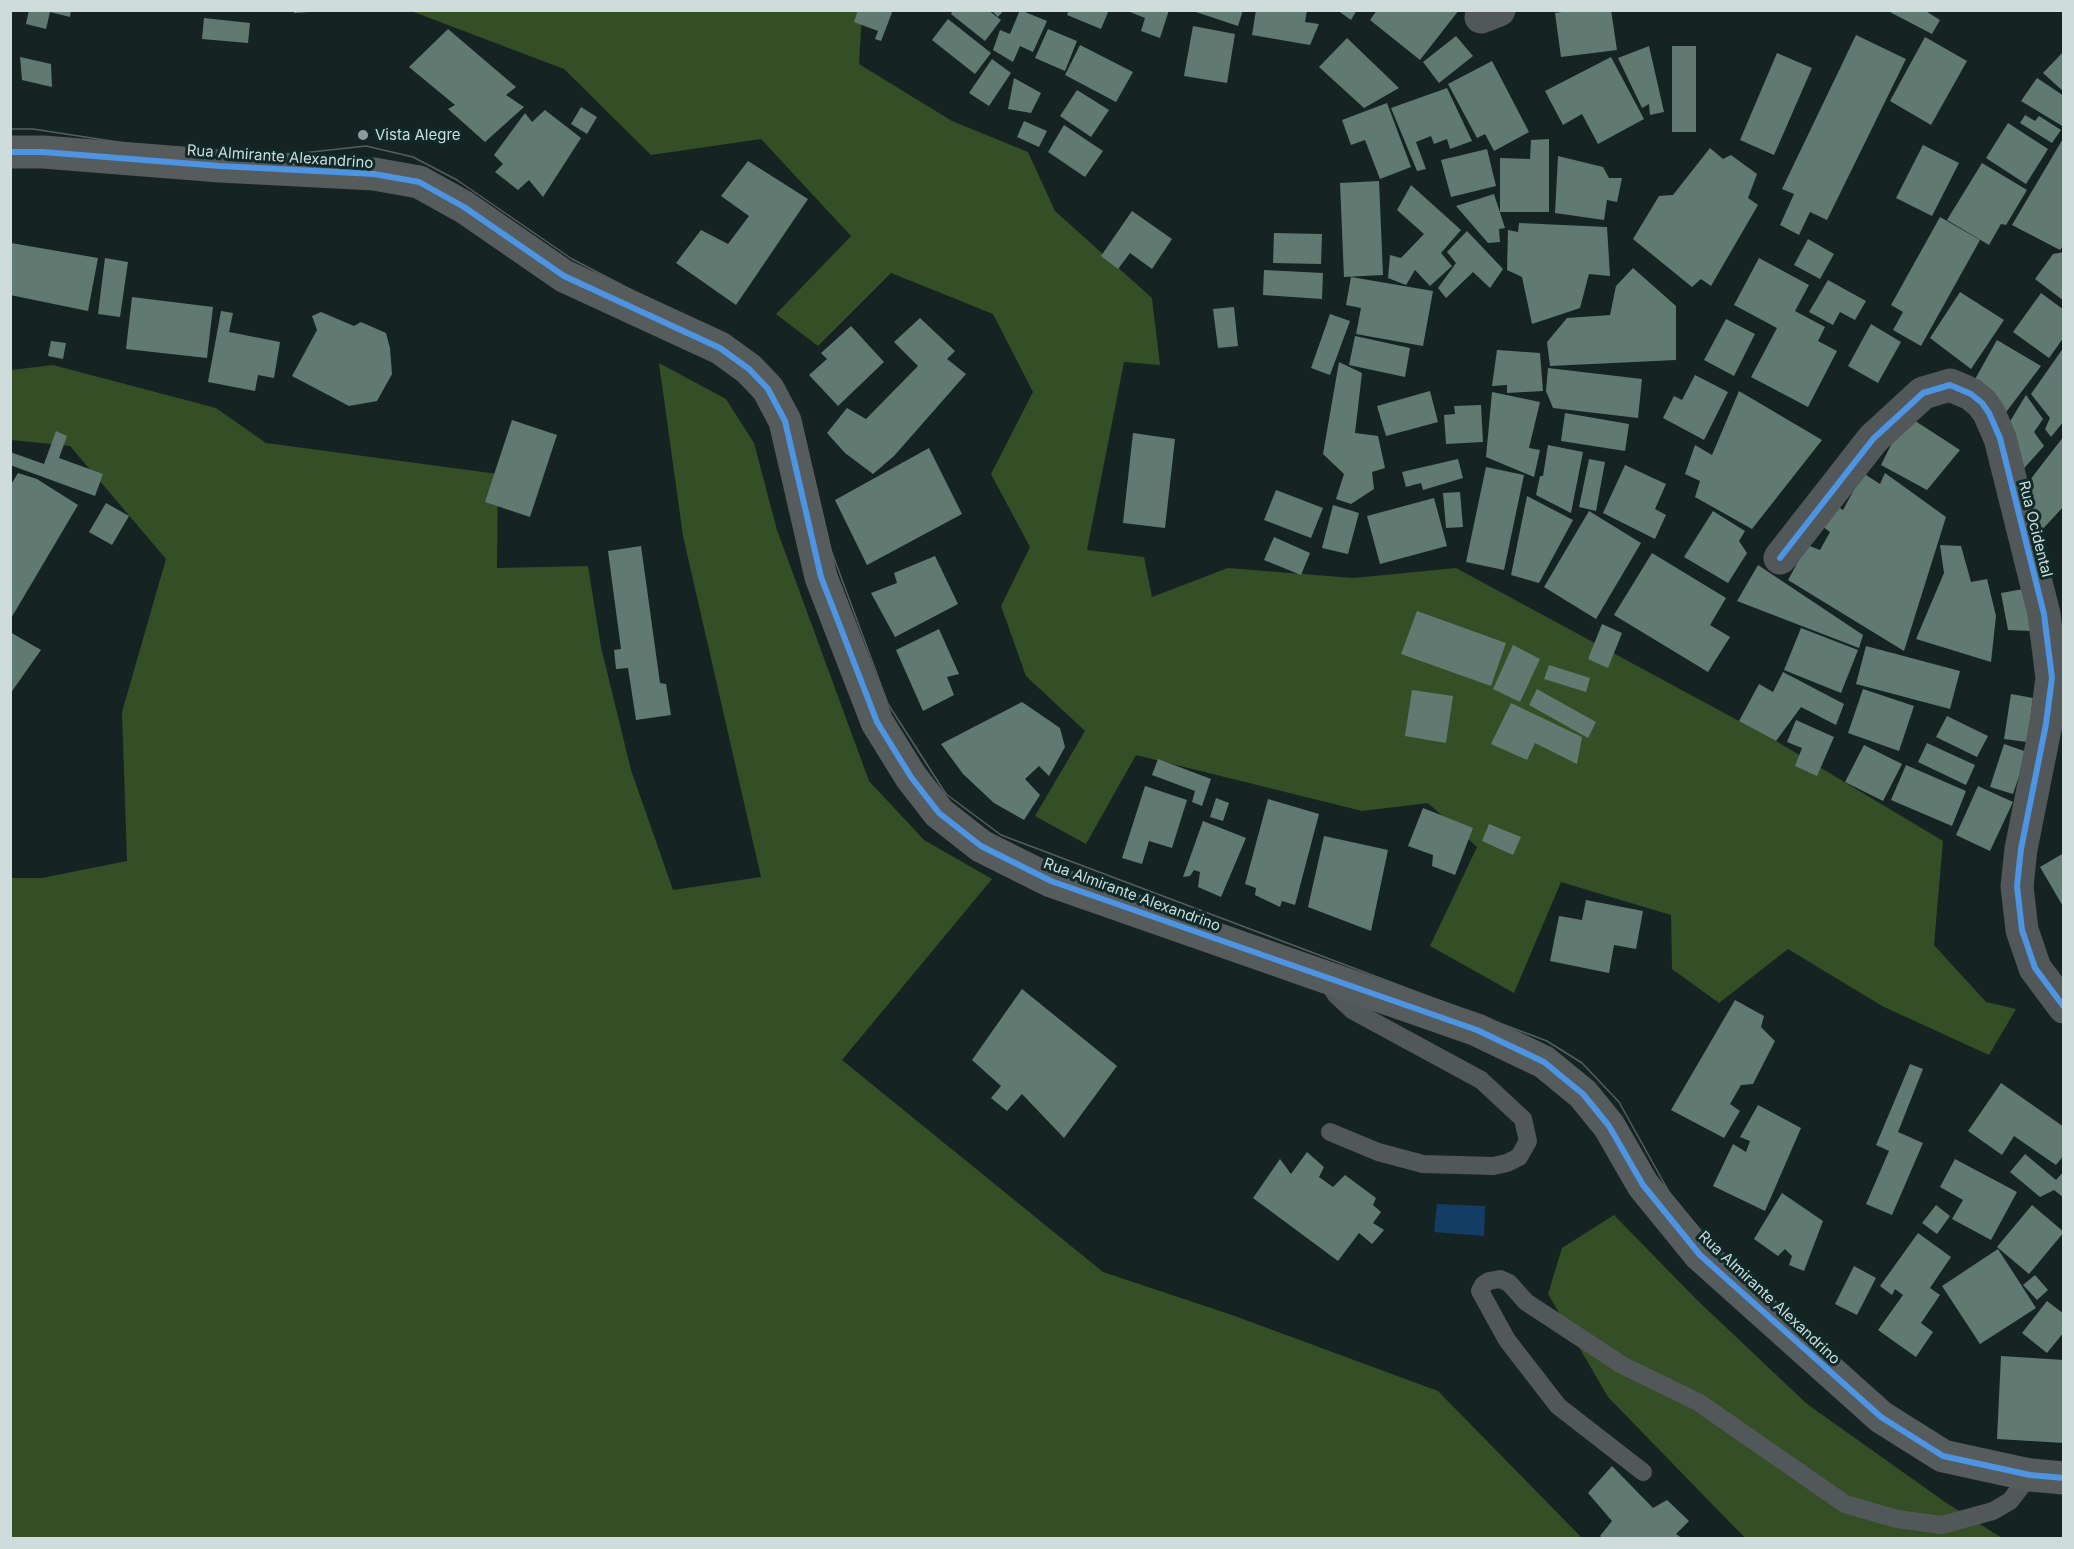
<!DOCTYPE html>
<html>
<head>
<meta charset="utf-8">
<style>
  body { margin:0 }
  #map { position:relative; width:2074px; height:1549px; overflow:hidden; background:#152423; font-family:Inter,sans-serif }
  canvas { display:block }
  .frame { position:absolute; inset:0; border:12px solid #cedddc; pointer-events:none }
</style>
</head>
<body>
<div id="map">
<canvas width="2074" height="1549"></canvas>
<div class="frame"></div>
</div>
<script>
const ctx = document.querySelector('canvas').getContext('2d');
ctx.lineJoin = 'round';
function paint(path, color) { ctx.fillStyle = color; ctx.fill(path, 'evenodd'); }
const poly = rows => new Path2D(rows.map(r => 'M' + r).join(''));
function stroke(path, color, width, dash) { ctx.strokeStyle = color; ctx.lineWidth = width; ctx.lineCap = dash ? 'butt' : 'round'; ctx.setLineDash(dash || []); ctx.stroke(path); }
function write(font, color, halo, rows, align = 'center') {
  ctx.font = font + ' Inter,sans-serif'; ctx.lineWidth = 6; ctx.setLineDash([]); ctx.textBaseline = 'middle'; ctx.strokeStyle = halo; ctx.fillStyle = color; for (const [text, x, y, turn = 0] of rows) {
    ctx.save(); ctx.translate(x, y); ctx.rotate((+turn || 0) * Math.PI / 180); ctx.textAlign = isNaN(turn) ? turn : align; if (halo) ctx.strokeText(text, 0, 0); ctx.fillText(text, 0, 0); ctx.restore();
  }
}
paint(poly([
  [411,11,862,11,859,64,952,121,1028,152,1055,211,1152,298,1160,365,1124,362,1087,550,1144,557,1152,597,1228,568,1353,578,1456,568,1776,741,1943,841,1934,945,1986,1002,2016,1009,1989,1055,1882,1006,1788,949,1719,1003,1672,969,1671,915,1561,882,1514,993,1430,946,1477,847,1428,803,1362,811,1136,755,1086,844,1035,816,1085,731,1026,676,1001,606,1030,547,991,474,1033,392,993,314,891,273,818,346,776,314,851,236,761,139,651,155,564,69],
  [659,363,726,399,754,443,777,530,869,781,924,840,992,879,842,1060,1103,1272,1232,1315,1438,1391,1582,1538,11,1538,10,878,42,878,127,861,122,712,166,559,70,446,11,440,11,370,53,365,216,408,266,443,498,474,497,568,588,566,601,647,631,770,673,890,761,877,683,536],
  [1614,1215,1696,1299,1807,1404,1945,1502,2002,1538,1745,1538,1608,1397,1548,1294,1562,1248]
]), '#344e25');
paint(poly([
  [1437,1204,1485,1206,1484,1236,1434,1232]
]), '#133d65');
paint(poly([
  [29,10,71,10,70,17,50,12,46,29,26,24],
  [294,10,309,10,309,12,294,13],
  [858,10,893,10,881,41,875,39,878,31,854,22],
  [953,10,988,10,1001,20,985,41,951,14],
  [991,10,1004,10,998,17],
  [1020,10,1047,21,1033,52,1020,46,1013,62,993,50,1000,30,1010,34],
  [1069,10,1109,10,1101,29,1067,15],
  [1125,10,1169,10,1160,38,1141,31,1145,18],
  [1190,10,1243,10,1238,26],
  [1256,10,1307,10,1305,22,1319,24,1310,45,1252,35],
  [1337,10,1357,10,1351,20],
  [1377,10,1459,10,1420,60,1370,20],
  [1576,10,1611,10,1617,50,1561,57,1555,13],
  [1886,10,1924,10,1940,20,1932,34],
  [204,18,250,23,248,43,202,39],
  [948,19,991,53,975,74,932,40],
  [1193,26,1235,34,1227,83,1184,76],
  [448,29,516,87,506,95,524,107,485,142,448,109,455,105,409,67],
  [1048,29,1077,41,1065,71,1035,58],
  [1856,35,1906,59,1827,220,1810,212,1799,235,1780,225,1794,194,1782,189],
  [1456,36,1473,56,1439,83,1423,62],
  [1925,37,1967,61,1931,125,1890,101],
  [1347,38,1399,88,1364,108,1319,67],
  [1080,45,1133,72,1116,102,1065,75],
  [1649,46,1664,112,1650,115,1649,104,1642,108,1618,58],
  [1672,46,1696,46,1696,132,1672,132],
  [2064,51,2064,92,2043,73],
  [1777,53,1812,68,1774,155,1740,140],
  [20,57,51,64,52,87,22,80],
  [1611,57,1644,119,1598,144,1582,114,1563,125,1545,91],
  [992,59,1011,73,989,106,969,93],
  [1492,61,1529,132,1494,151,1485,134,1477,138,1448,84],
  [1014,78,1041,93,1031,113,1008,109],
  [2037,78,2064,96,2064,127,2021,101],
  [1447,88,1472,141,1450,149,1447,139,1434,144,1431,136,1416,142,1426,169,1417,171,1391,108],
  [1077,90,1109,110,1091,137,1060,116],
  [1387,103,1411,167,1380,179,1365,140,1351,145,1342,120],
  [581,107,597,117,587,134,571,124],
  [545,110,581,138,543,197,529,180,518,190,495,172,503,164,494,155,525,113,532,122],
  [2025,115,2035,121,2039,116,2061,130,2052,143,2020,123],
  [1024,121,1047,131,1039,147,1017,137],
  [2008,123,2048,149,2026,184,1986,158],
  [1064,125,1103,151,1085,177,1048,152],
  [2064,137,2064,244,2060,250,2012,225],
  [1549,139,1549,212,1500,212,1500,158,1530,159,1531,140],
  [1923,145,1959,163,1932,216,1896,198],
  [1710,148,1723,159,1731,155,1757,174,1748,198,1758,205,1711,286,1701,279,1692,287,1633,239,1659,196,1673,195],
  [1487,149,1496,186,1451,197,1441,160],
  [1558,156,1603,167,1609,178,1622,178,1617,202,1607,200,1604,220,1555,213],
  [748,161,808,199,736,305,676,263,701,230,728,244,749,216,721,196],
  [1982,163,2027,190,2006,225,2001,224,1989,245,1947,220],
  [1379,181,1383,275,1344,277,1340,183],
  [1411,185,1461,230,1441,253,1452,266,1430,286,1415,270,1406,285,1388,278,1390,255,1401,258,1424,234,1397,210],
  [1494,194,1505,228,1499,229,1500,242,1488,243,1456,206],
  [1132,211,1172,239,1152,269,1130,253,1118,269,1101,256],
  [1940,217,1980,240,1921,346,1893,330,1903,312,1891,305],
  [1519,223,1607,227,1610,276,1589,274,1580,308,1532,324,1522,277,1507,270,1508,230,1518,232],
  [1467,231,1503,269,1490,288,1473,272,1446,298,1438,288,1456,263,1447,252],
  [1274,233,1322,234,1321,264,1273,263],
  [1808,239,1834,254,1820,279,1794,265],
  [11,243,98,258,88,311,10,295],
  [2064,252,2064,301,2035,279,2053,254],
  [105,258,128,262,120,317,98,314],
  [1759,258,1809,285,1795,311,1825,327,1818,341,1837,351,1808,407,1751,377,1777,328,1734,305],
  [1633,268,1676,306,1676,360,1550,366,1547,342,1567,318,1610,315,1616,286],
  [1264,270,1323,273,1322,299,1263,295],
  [1351,277,1433,291,1423,346,1356,334,1361,308,1346,305],
  [1828,280,1866,301,1855,320,1840,312,1833,325,1809,312],
  [1960,292,2004,320,1971,369,1930,338],
  [2041,293,2064,310,2064,337,2049,358,2013,332],
  [132,297,213,307,207,358,126,349],
  [1234,307,1238,346,1218,348,1213,309],
  [221,311,233,313,229,332,280,342,274,378,258,375,255,391,208,382],
  [321,312,354,326,361,322,386,333,390,348,392,374,377,401,349,406,292,376,317,330,312,316],
  [1330,314,1350,321,1330,375,1311,368],
  [920,318,955,351,947,359,966,374,894,456,873,474,845,453,827,433,847,408,866,419,918,366,894,342],
  [1726,319,1755,334,1734,376,1704,360],
  [1871,324,1901,342,1878,383,1848,366],
  [851,326,884,362,838,406,809,375,827,359,821,353],
  [1355,336,1410,348,1405,377,1349,365],
  [1997,340,2041,366,1997,424,1974,381],
  [51,341,66,343,63,359,48,356],
  [2064,347,2064,421,2051,437,2045,429,2050,418,2031,394],
  [1497,350,1540,353,1543,391,1507,393,1507,385,1492,386],
  [1339,362,1362,373,1355,433,1378,436,1385,468,1372,472,1374,489,1351,504,1336,499,1344,474,1323,454],
  [1548,368,1642,379,1638,418,1553,408,1546,391],
  [1695,375,1728,392,1704,440,1663,418,1674,396,1682,400],
  [1430,391,1438,422,1386,436,1377,406],
  [1739,391,1822,440,1752,529,1695,497,1700,481,1685,474,1695,445,1712,455],
  [1492,392,1540,402,1529,448,1540,450,1534,477,1486,457],
  [2026,395,2043,419,2034,432,2044,446,2017,476,2003,433],
  [1481,405,1483,442,1446,444,1444,415,1455,414,1454,406],
  [1565,413,1629,424,1625,451,1561,441],
  [1906,415,1960,450,1927,490,1881,465],
  [512,420,557,435,530,517,485,502],
  [56,431,67,436,59,458,103,474,95,496,10,465,10,452,44,464],
  [1133,433,1175,439,1165,528,1123,523],
  [2064,436,2064,506,2040,532,2023,489],
  [1548,445,1583,452,1571,513,1536,495,1540,476,1543,476],
  [929,448,962,514,867,565,835,500],
  [1458,459,1463,478,1423,490,1421,483,1406,487,1402,472],
  [1589,459,1605,462,1596,511,1579,507],
  [1625,465,1666,484,1655,509,1666,515,1655,539,1603,513],
  [1486,467,1524,475,1504,570,1466,562],
  [18,473,37,479,78,505,10,620,10,486],
  [1863,473,1880,484,1885,473,1946,517,1904,651,1788,580,1807,545,1820,550,1830,532,1822,526,1835,505,1843,510],
  [1276,490,1323,508,1311,538,1264,520],
  [1460,492,1463,527,1446,528,1443,493],
  [1527,496,1573,520,1539,583,1511,575],
  [1434,498,1447,546,1380,564,1367,516],
  [106,503,129,516,112,545,89,532],
  [1333,505,1359,513,1348,554,1322,548],
  [1589,511,1641,543,1596,619,1544,587],
  [1713,511,1745,531,1739,541,1747,553,1728,583,1684,557],
  [1274,537,1310,553,1301,575,1264,560],
  [1940,545,1961,546,1971,582,1987,579,1996,616,1991,662,1916,639,1944,573],
  [641,546,660,683,666,684,671,715,636,720,628,668,616,669,614,650,621,649,608,551],
  [1652,553,1726,598,1710,625,1730,637,1708,672,1614,615],
  [935,556,958,604,895,637,871,593,897,583,894,573],
  [1758,565,1863,635,1859,648,1737,601],
  [2023,589,2031,631,2008,630,2001,593],
  [1417,611,1506,643,1491,686,1401,654],
  [1602,624,1622,633,1608,668,1588,659],
  [1801,628,1858,650,1841,693,1784,670],
  [939,629,959,674,947,677,954,695,923,711,896,650],
  [10,632,41,650,10,694],
  [1513,645,1540,659,1520,702,1493,689],
  [1866,646,1960,671,1950,709,1856,684],
  [1549,665,1590,678,1586,692,1544,679],
  [1783,672,1844,704,1836,725,1801,707,1776,741,1739,721,1759,684,1773,692],
  [1537,689,1596,722,1588,738,1529,705],
  [1863,689,1914,706,1899,751,1848,733],
  [1412,690,1453,696,1446,743,1405,736],
  [2011,694,2033,698,2027,742,2004,739],
  [1022,702,1060,728,1065,747,1049,776,1039,766,1025,779,1040,795,1024,820,994,803,963,774,941,744],
  [1511,703,1582,737,1577,764,1535,743,1527,760,1491,744],
  [1947,716,1988,736,1977,757,1936,737],
  [1796,720,1834,737,1817,776,1795,766,1802,748,1787,742],
  [1927,743,1975,765,1966,785,1918,762],
  [2004,744,2027,752,2013,794,1990,787],
  [1864,745,1902,764,1883,801,1845,782],
  [1158,759,1211,779,1202,806,1192,802,1195,791,1152,775],
  [1906,765,1966,791,1952,826,1891,800],
  [1145,786,1187,800,1172,848,1149,841,1142,864,1122,858],
  [1978,786,2013,802,1990,851,1956,835],
  [1216,798,1229,803,1223,821,1210,817],
  [1268,799,1319,814,1295,905,1282,901,1280,907,1255,895,1256,888,1245,884],
  [1423,808,1473,828,1455,875,1432,866,1433,855,1408,846],
  [1203,821,1246,838,1221,897,1198,887,1200,872,1194,870,1190,876,1183,877],
  [1489,824,1521,837,1513,855,1482,841],
  [1324,836,1388,850,1371,931,1308,907],
  [2064,853,2064,908,2040,867],
  [1586,900,1643,911,1636,949,1614,945,1609,973,1550,961,1559,916,1582,920],
  [1022,989,1117,1066,1064,1138,1022,1094,1007,1111,991,1098,1001,1086,972,1060],
  [1735,1000,1764,1016,1761,1027,1775,1041,1753,1084,1741,1085,1730,1104,1740,1111,1724,1138,1671,1110],
  [1910,1064,1923,1069,1898,1132,1923,1143,1892,1215,1866,1204,1889,1151,1876,1145],
  [2001,1083,2064,1127,2064,1155,2056,1165,2014,1136,2002,1155,1968,1131],
  [1758,1105,1801,1128,1765,1211,1713,1186,1733,1144,1746,1152,1750,1141,1740,1137],
  [1307,1152,1324,1167,1319,1177,1333,1187,1345,1175,1376,1198,1373,1205,1381,1212,1373,1223,1384,1230,1372,1244,1359,1233,1338,1261,1253,1198,1280,1159,1291,1174],
  [2025,1154,2056,1180,2064,1171,2064,1198,2054,1190,2040,1197,2010,1172],
  [1955,1159,2017,1192,1991,1240,1952,1219,1963,1200,1940,1187],
  [1782,1193,1823,1221,1804,1271,1789,1265,1792,1256,1785,1249,1778,1256,1754,1239],
  [1936,1205,1950,1216,1937,1234,1922,1223],
  [2032,1205,2064,1232,2029,1274,1997,1247],
  [1918,1233,1951,1257,1930,1288,1940,1295,1921,1323,1933,1332,1916,1357,1878,1330,1903,1295,1895,1289,1892,1295,1880,1286],
  [1998,1249,2036,1308,1980,1344,1942,1286],
  [1854,1266,1876,1278,1857,1315,1835,1304],
  [2035,1275,2048,1290,2037,1300,2023,1285],
  [2047,1301,2064,1314,2064,1332,2047,1353,2022,1333],
  [2001,1356,2064,1360,2064,1443,1997,1439],
  [1612,1466,1653,1508,1667,1500,1689,1521,1676,1534,1682,1538,1602,1538,1600,1536,1612,1521,1588,1493]
]), '#617a71');
stroke(poly([
  [1327,981,1336,995,1352,1010,1481,1080,1523,1119,1528,1141,1519,1157,1507,1163,1493,1166,1423,1164,1378,1152,1330,1132],
  [1643,1472,1558,1406,1507,1340,1480,1291,1483,1285,1489,1281,1500,1279,1509,1283,1526,1302,1622,1365,1698,1402,1845,1504,1897,1519,1942,1525,1993,1511,2010,1501,2030,1475]
]), '#525859', 18);
stroke(poly([
  [1481,17,1499,10],
  [1780,558,1873,439,1923,393,1950,385,1971,394,1982,403,1989,413,2000,438,2044,614,2052,678,2046,724,2021,849,2017,886,2022,930,2035,968,2064,1007]
]), '#525859', 33);
stroke(poly([
  [10,152,43,152,220,166,374,174,419,182,464,207,564,276,720,348,749,369,768,389,785,421,821,577,877,722,911,777,939,813,981,846,1051,881,1477,1030,1544,1062,1583,1094,1609,1126,1643,1185,1700,1255,1881,1417,1943,1456,2030,1475,2064,1478]
]), '#565b5c', 33);
stroke(poly([
  [10,129,33,129,157,148,284,155,366,146,413,157,457,180,572,259,728,340,761,361,779,381,802,427,831,550,888,704,946,794,1001,835,1547,1041,1582,1063,1619,1102,1669,1192,1707,1238,1885,1404,1951,1448,2064,1464],
  [88,161,372,175,412,187,451,207,564,283,713,360,741,380,757,397,772,425,807,562,864,717,901,778,927,811,989,855,1026,873,1133,916,1480,1039,1537,1065,1565,1082,1596,1118,1650,1209,1687,1256,1872,1428,1938,1469,2064,1490]
]), '#565e5e', 1.5);
stroke(poly([
  [10,152,43,152,220,166,374,174,419,182,464,207,564,276,720,348,749,369,768,389,785,421,821,577,877,722,911,777,939,813,981,846,1051,881,1477,1030,1544,1062,1583,1094,1609,1126,1643,1185,1700,1255,1881,1417,1943,1456,2030,1475,2064,1478],
  [1780,558,1873,439,1923,393,1950,385,1971,394,1982,403,1989,413,2000,438,2044,614,2052,678,2046,724,2021,849,2017,886,2022,930,2035,968,2064,1007]
]), '#4d94e3', 6);
for (const [x, y, r, color] of [
  [363,135,6,"#8d9c9b"]
]) { const dot = new Path2D(); dot.arc(x, y, r, 0, 2 * Math.PI); ctx.fillStyle = color; ctx.fill(dot); stroke(dot, '#0f2a29', 2); }
write('15px', '#cedddc', '#0f2a29', [
  ["Vista Alegre",375,135]
], 'left');
write('15px', '#cedddc', '#0f2a29', [
  ["Rua Almirante Alexandrino",280,157,4],
  ["Rua Ocidental",2035,529,76],
  ["Rua Almirante Alexandrino",1132,895,20],
  ["Rua Almirante Alexandrino",1769,1298,43]
]);
</script>
</body>
</html>
